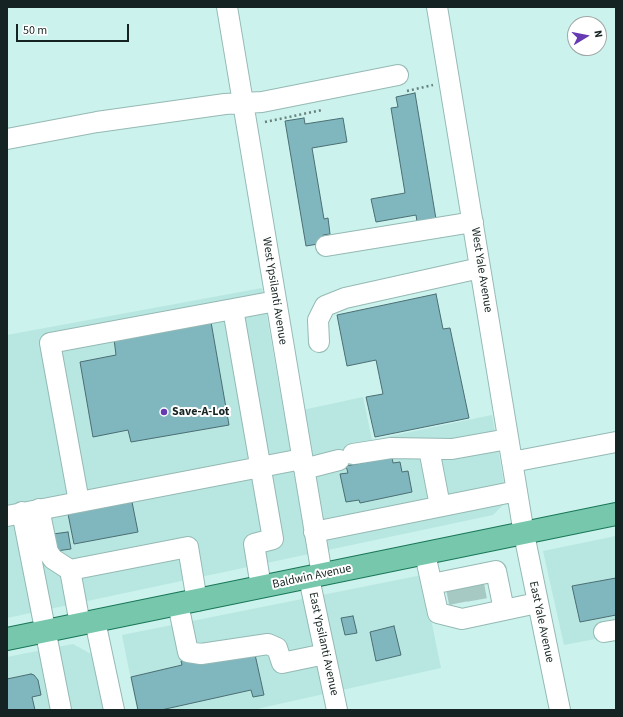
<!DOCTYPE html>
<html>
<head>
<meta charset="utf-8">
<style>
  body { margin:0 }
  #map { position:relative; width:623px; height:717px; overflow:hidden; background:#cbf2ec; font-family:"Source Sans 3",sans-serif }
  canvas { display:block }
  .frame { position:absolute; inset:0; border:8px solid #152422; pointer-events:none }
  .north { position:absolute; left:567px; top:16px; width:40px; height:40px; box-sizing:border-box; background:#fff; border:1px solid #a1a7a7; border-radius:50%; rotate:80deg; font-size:11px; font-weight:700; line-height:16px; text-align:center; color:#152422 }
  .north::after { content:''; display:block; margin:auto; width:14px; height:18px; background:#653ab2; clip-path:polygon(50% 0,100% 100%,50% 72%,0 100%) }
  .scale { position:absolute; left:16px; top:24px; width:113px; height:18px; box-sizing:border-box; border:2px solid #152422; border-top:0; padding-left:5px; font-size:12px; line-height:14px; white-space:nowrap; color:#152422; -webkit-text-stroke:3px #fff; paint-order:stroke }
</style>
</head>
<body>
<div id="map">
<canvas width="623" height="717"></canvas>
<div class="frame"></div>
<div class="north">N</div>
<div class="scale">50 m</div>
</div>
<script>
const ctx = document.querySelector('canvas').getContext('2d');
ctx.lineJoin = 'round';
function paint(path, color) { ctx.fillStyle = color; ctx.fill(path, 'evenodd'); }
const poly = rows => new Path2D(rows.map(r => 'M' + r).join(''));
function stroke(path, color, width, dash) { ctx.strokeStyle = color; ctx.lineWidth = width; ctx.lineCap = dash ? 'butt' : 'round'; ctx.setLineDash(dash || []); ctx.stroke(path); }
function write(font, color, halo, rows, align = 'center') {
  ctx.font = font + ' "Source Sans 3",sans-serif'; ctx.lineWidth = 4; ctx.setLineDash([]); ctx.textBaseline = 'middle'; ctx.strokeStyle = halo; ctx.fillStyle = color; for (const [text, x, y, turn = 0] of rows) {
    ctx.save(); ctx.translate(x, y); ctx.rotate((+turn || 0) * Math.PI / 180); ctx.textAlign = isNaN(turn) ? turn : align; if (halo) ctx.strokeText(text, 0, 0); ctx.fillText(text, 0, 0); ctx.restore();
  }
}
paint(poly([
  [262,288,284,414,363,397,372,440,492,415,507,501,493,515,7,618,7,335],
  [616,536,616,635,564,645,543,551],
  [422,575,441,668,252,710,137,710,122,635],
  [73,644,91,654,104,710,7,710,7,657]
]), '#b7e7e0');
const building = poly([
  [415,93,436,219,417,222,416,215,376,222,371,199,405,193,391,108,398,107,396,97,415,93],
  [304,118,305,124,343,118,347,142,312,148,324,219,328,218,330,234,323,235,324,243,306,246,285,121,304,118],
  [436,294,443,329,450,328,469,418,375,437,366,397,383,394,376,360,347,366,337,315,436,294],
  [211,322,229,425,131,442,128,430,93,437,80,362,116,355,114,339,211,322],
  [392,457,393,463,400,462,402,472,408,471,412,492,360,503,359,500,346,502,340,474,348,473,346,466,392,457],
  [132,502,138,532,74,544,68,514,132,502],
  [68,532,71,549,56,551,53,534,68,532],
  [616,578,616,615,580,622,572,586,616,578],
  [353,616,357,633,345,635,341,618,353,616],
  [394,626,401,655,376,661,370,632,394,626],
  [254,650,264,695,253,697,251,690,161,710,138,710,131,677,182,665,181,661,203,657,254,650],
  [31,674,34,675,38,680,41,695,32,697,35,710,7,710,7,679,31,674]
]);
paint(building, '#80b7bf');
stroke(building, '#4b6e73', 1);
stroke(poly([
  [474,584,477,600],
  [456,588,459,603]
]), '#a7c9c4', 20, [20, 10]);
const minor = poly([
  [227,7,322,575],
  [437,7,524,534,560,710],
  [7,139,97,122,225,104,262,102,398,75],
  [326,246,473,222],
  [319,342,318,320,325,306,345,298,480,268],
  [429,449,440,506],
  [353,454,391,448,452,449,508,439],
  [512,462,616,442],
  [304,469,339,460],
  [79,502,50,343,233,309],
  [39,509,48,552,53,559,70,570,80,624],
  [22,512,61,710],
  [7,516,302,459],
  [314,532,517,491],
  [425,554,438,613,462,619,537,603],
  [70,570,188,547,197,601],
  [309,578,337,710],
  [432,584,496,571,504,610],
  [261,587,254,544,273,539,233,309,276,301],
  [178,604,188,652,201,654,268,644,277,648,282,663,325,654],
  [95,621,114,710],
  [604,632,616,630]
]);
const major = poly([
  [7,639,616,514]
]);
stroke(minor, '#95b9b4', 22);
stroke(major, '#197657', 24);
stroke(poly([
  [407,91,433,85],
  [265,122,322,110]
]), '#67817e', 2.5, [2, 3]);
stroke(minor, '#fff', 20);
stroke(major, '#76c7ab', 22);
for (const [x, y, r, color] of [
  [164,412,4,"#653ab2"]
]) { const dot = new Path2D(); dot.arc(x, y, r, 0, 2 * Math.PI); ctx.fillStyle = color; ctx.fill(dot); stroke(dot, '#fff', 1.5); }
write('12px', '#152422', '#fff', [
  ["West Yale Avenue",481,270,81],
  ["West Ypsilanti Avenue",274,291,81],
  ["Baldwin Avenue",312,577,-12],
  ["East Yale Avenue",541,622,78],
  ["East Ypsilanti Avenue",323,644,78]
]);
write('bold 12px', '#152422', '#fff', [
  ["Save-A-Lot",172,412]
], 'left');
</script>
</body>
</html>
